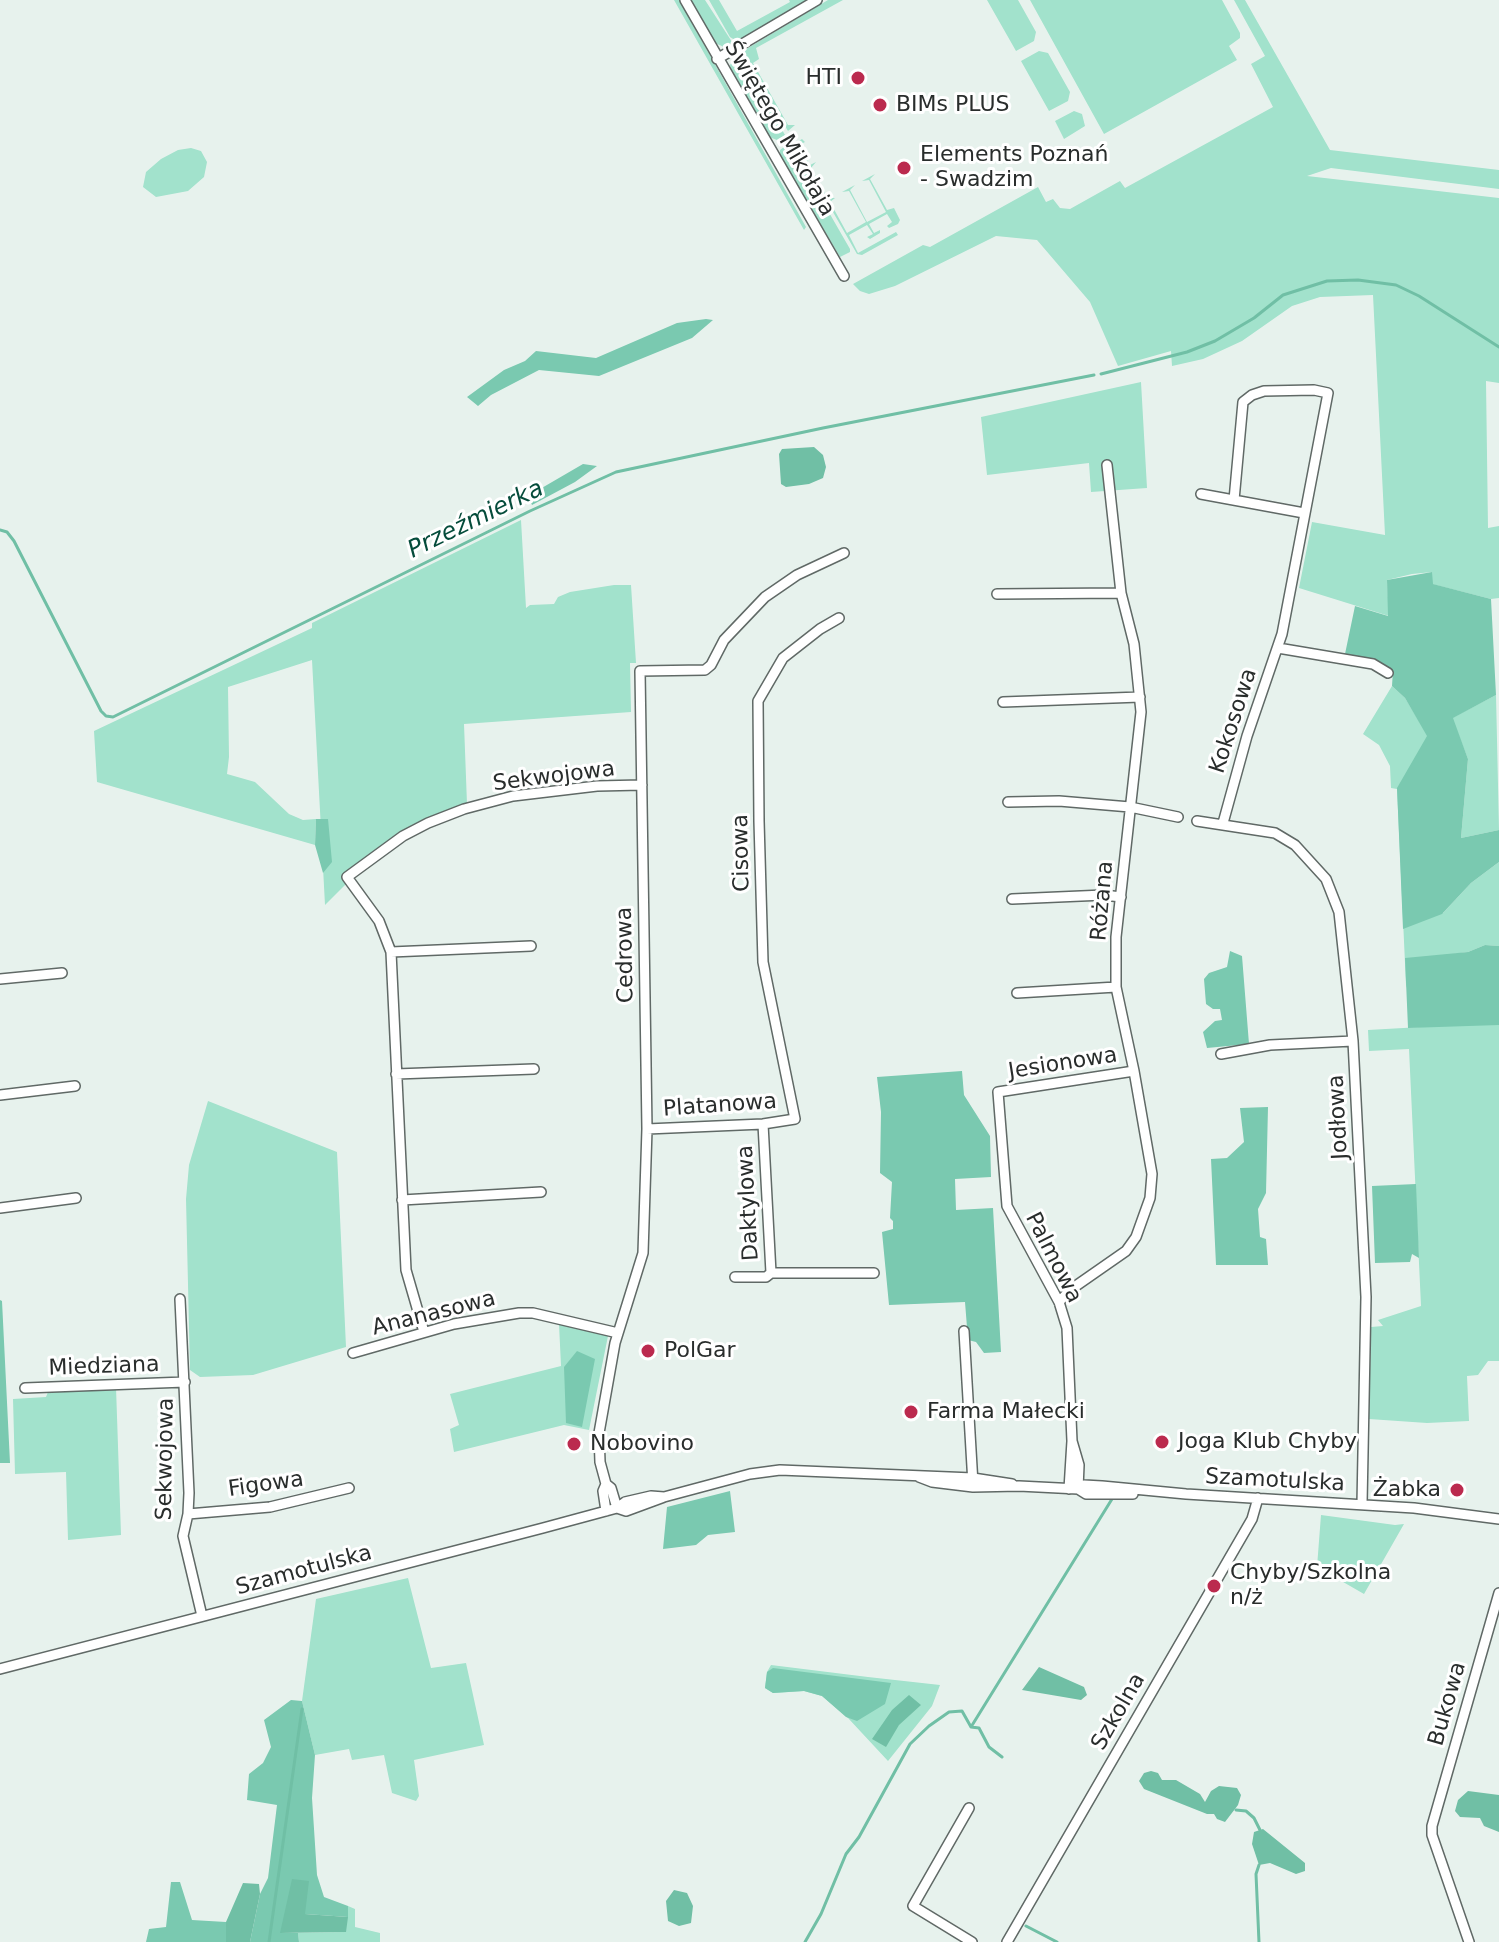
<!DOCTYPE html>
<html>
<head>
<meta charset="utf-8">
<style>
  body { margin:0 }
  canvas { display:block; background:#e7f2ed }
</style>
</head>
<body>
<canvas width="1499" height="1942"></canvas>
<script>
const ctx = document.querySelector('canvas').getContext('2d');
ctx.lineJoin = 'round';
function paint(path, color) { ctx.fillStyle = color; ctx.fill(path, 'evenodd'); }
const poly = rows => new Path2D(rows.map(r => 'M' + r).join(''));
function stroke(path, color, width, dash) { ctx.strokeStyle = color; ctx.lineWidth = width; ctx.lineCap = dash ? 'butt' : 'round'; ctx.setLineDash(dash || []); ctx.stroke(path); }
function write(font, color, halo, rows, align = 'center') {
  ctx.font = font + ' "DejaVu Sans",sans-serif'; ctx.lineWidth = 6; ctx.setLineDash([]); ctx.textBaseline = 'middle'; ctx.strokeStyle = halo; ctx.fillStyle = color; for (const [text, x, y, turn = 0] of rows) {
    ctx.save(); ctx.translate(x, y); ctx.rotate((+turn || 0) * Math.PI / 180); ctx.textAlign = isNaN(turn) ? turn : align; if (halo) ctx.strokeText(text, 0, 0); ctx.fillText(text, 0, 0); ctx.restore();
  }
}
paint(poly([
  [674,0,679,0,806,227,804,230],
  [690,0,705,0,734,45,724,47,715,43],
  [709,0,719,0,737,31,790,2,789,0,808,0,738,42,730,37],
  [828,0,843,0,756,48,759,59,753,63,788,125,795,125,788,131,742,55,743,51],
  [987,0,1018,0,1036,32,1034,41,1016,51],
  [1030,0,1222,0,1240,33,1240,38,1229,46,1237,60,1104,134],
  [1234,0,1245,0,1330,150,1499,170,1499,189,1331,168,1307,176,1499,198,1499,383,1486,381,1488,528,1499,526,1499,598,1491,599,1432,584,1432,572,1412,574,1387,580,1389,616,1299,588,1312,522,1385,535,1373,295,1320,297,1292,306,1242,341,1203,359,1172,366,1171,351,1118,366,1090,302,1037,240,996,236,895,286,869,294,860,291,853,284,923,245,930,247,1038,187,1046,202,1053,199,1060,208,1070,209,1120,181,1125,188,1273,107,1251,64,1265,56],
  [1039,51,1048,53,1070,92,1068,101,1049,111,1021,61],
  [738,53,785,135,777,140,769,137,731,73,730,65],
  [1074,111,1082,114,1085,126,1064,139,1055,121],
  [802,139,805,142,799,145,810,165,816,162,811,168,828,198,835,198,830,202,847,233,866,222,849,191,842,192,855,185,850,190,867,222,886,212,869,180,862,181,875,174,870,179,887,210,894,208,900,220,898,224,889,228,887,226,892,222,887,214,869,224,874,233,880,230,880,233,870,239,867,237,873,234,867,225,849,235,858,253,896,232,898,235,862,255,857,254,794,144],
  [789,143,850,249,850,252,840,257,780,156,780,150],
  [191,148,201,151,207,162,204,177,188,191,156,197,143,187,146,172,161,159,178,150],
  [1141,382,1147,488,1091,492,1089,463,987,475,981,417],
  [521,520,526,608,530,605,554,604,558,597,570,592,614,585,631,585,636,663,630,663,631,712,464,724,467,804,426,819,373,852,344,876,346,884,325,905,312,660,228,687,229,757,227,774,255,782,289,814,303,820,316,819,315,845,97,782,94,731,312,628,312,623],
  [1392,686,1405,698,1428,736,1443,913,1471,883,1499,862,1499,946,1485,945,1468,952,1446,955,1499,1024,1499,1361,1488,1361,1478,1375,1467,1376,1469,1421,1427,1423,1369,1419,1371,1327,1383,1326,1378,1320,1421,1306,1409,1049,1369,1051,1368,1030,1421,1027,1406,985,1397,789,1391,788,1390,766,1379,745,1363,734],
  [1496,695,1499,830,1461,838,1468,759,1452,718],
  [208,1101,337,1152,346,1347,253,1375,200,1377,190,1370,186,1199,189,1165],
  [559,1324,608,1336,589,1430,564,1425,454,1452,450,1429,459,1425,450,1394,561,1366],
  [116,1387,121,1535,68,1540,66,1472,15,1474,13,1399,46,1397,48,1392],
  [1321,1515,1395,1525,1404,1524,1364,1594,1317,1567],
  [408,1578,431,1668,466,1663,484,1745,414,1760,419,1796,416,1801,392,1793,384,1755,352,1760,349,1749,315,1755,302,1701,316,1599],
  [771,1665,868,1677,940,1685,932,1706,888,1761,848,1718,822,1696,804,1691,773,1693,765,1688,767,1672],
  [348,1906,355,1909,355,1927,380,1933,380,1942,299,1942,298,1933,345,1932]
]), '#a2e2cc');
paint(poly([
  [706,319,713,320,692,338,599,376,539,370,491,395,478,406,467,397,504,370,525,361,536,351,596,358,677,323],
  [583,464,597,466,575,482,532,505,528,496],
  [1432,572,1433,584,1491,599,1496,695,1453,718,1468,759,1461,838,1499,830,1499,862,1471,883,1442,914,1403,929,1397,788,1427,736,1405,698,1392,686,1393,670,1374,660,1345,654,1355,606,1388,616,1387,580],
  [316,819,328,819,332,862,323,873,315,845],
  [1485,945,1499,946,1499,1025,1408,1028,1405,958,1468,952],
  [1230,951,1242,956,1249,1044,1207,1048,1203,1032,1215,1021,1222,1020,1220,1009,1213,1009,1206,1004,1204,979,1209,973,1227,967],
  [962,1071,964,1095,990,1136,991,1177,955,1179,956,1210,993,1208,1001,1352,984,1353,976,1342,968,1340,965,1302,889,1305,882,1232,893,1229,893,1221,890,1218,892,1182,880,1173,881,1112,877,1077],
  [1268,1107,1266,1193,1258,1209,1260,1237,1266,1239,1268,1265,1216,1265,1211,1159,1227,1158,1244,1142,1240,1108],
  [1416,1184,1419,1258,1412,1254,1410,1262,1375,1263,1372,1186],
  [0,1300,2,1301,10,1463,0,1463],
  [577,1351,595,1359,582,1427,566,1423,564,1367],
  [730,1491,735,1532,708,1535,696,1545,663,1549,667,1507],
  [773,1668,891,1683,885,1704,857,1721,846,1717,822,1696,804,1691,773,1693,765,1688,767,1672],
  [291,1700,302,1701,315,1755,312,1798,317,1875,324,1897,348,1906,348,1917,305,1914,281,1933,298,1933,299,1942,250,1942,260,1894,268,1878,277,1805,247,1800,249,1774,263,1763,271,1747,264,1720],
  [171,1882,180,1882,192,1920,226,1922,226,1942,146,1942,149,1929,166,1927]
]), '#7ac9b0');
paint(poly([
  [814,447,823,455,826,467,823,478,809,484,786,487,781,484,779,454,782,449],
  [1039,1667,1084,1687,1087,1695,1081,1700,1022,1690],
  [909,1695,921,1705,899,1725,886,1747,872,1739,892,1710],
  [1151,1771,1158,1773,1162,1780,1176,1780,1200,1794,1205,1802,1211,1791,1219,1786,1237,1788,1241,1795,1238,1805,1225,1822,1217,1819,1214,1814,1207,1814,1144,1789,1139,1781,1144,1773],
  [1468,1791,1499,1795,1499,1832,1484,1826,1480,1818,1460,1817,1455,1811,1458,1800],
  [1263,1829,1305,1863,1305,1871,1296,1874,1270,1863,1259,1865,1252,1844,1254,1832],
  [292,1879,309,1881,305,1914,348,1917,346,1932,280,1933],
  [243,1883,259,1884,260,1894,250,1942,226,1942,226,1922],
  [674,1890,687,1893,693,1906,691,1923,679,1926,668,1921,666,1901]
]), '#70bfa5');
stroke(poly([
  [1101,374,1187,352,1215,341,1254,318,1283,295,1327,281,1358,280,1396,285,1419,296,1499,347],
  [0,530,7,532,14,541,101,711,106,716,113,717,530,511,616,472,823,428,1094,375],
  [971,1727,1112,1499],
  [1236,1810,1246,1811,1254,1818,1260,1830],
  [1259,1865,1256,1874,1259,1942],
  [1026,1926,1057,1942],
  [269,1942,302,1709],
  [805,1942,821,1914,846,1854,859,1837,910,1744,929,1726,949,1712,962,1711,971,1727,979,1728,989,1747,1002,1757]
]), '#70bfa5', 3);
const minor = poly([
  [685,0,844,276],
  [717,59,817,0],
  [1201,494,1304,513],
  [997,594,1121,593],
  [1278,648,1373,664,1388,673],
  [1003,702,1140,697],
  [1008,802,1059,801,1130,807,1178,817],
  [1197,821,1275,833,1295,845,1326,879,1339,912,1353,1041,1366,1297,1362,1504],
  [1223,823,1247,736,1282,634,1328,393,1314,390,1264,391,1252,395,1243,402,1234,500],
  [1012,899,1104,895,1121,897],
  [391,952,531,946],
  [0,979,62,973],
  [1017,993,1116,987],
  [1221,1054,1270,1045,1353,1041],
  [396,1074,534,1069],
  [0,1095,75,1086],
  [763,1124,771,1273,874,1273],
  [647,1129,763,1124,795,1119,763,962,759,821,758,701,783,658,820,629,839,618],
  [402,1200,541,1192],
  [0,1208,76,1198],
  [735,1277,766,1277,771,1273],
  [180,1299,189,1493,188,1514,183,1536,202,1616],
  [1059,1302,1070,1290,1126,1251,1136,1237,1150,1198,1152,1174,1134,1071,1116,987,1116,937,1141,712,1134,644,1121,593,1107,465],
  [964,1331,973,1484],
  [424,1332,406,1270,391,952,379,921,347,877,403,836,428,823,464,809,513,796,597,786,642,785],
  [353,1353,454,1324,519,1313,533,1313,618,1333],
  [25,1388,185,1382],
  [1072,1441,1067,1328,1059,1302,1007,1206,998,1092,1134,1071],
  [919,1477,932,1482,973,1487,1019,1486,1078,1489,1084,1485,1102,1486,1186,1494,1414,1508,1499,1519],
  [1069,1489,1072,1441,1079,1465,1078,1489],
  [1078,1489,1086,1494,1133,1494],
  [617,1508,611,1488,606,1484,600,1462,599,1433,615,1343,643,1253,647,1129,640,671,705,670,711,665,724,640,765,597,797,575,844,553],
  [617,1508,626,1511,664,1497,750,1474,780,1470,973,1478,1012,1484],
  [606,1511,603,1491,606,1484],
  [188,1514,270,1507,349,1488],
  [0,1669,543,1528,617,1508,625,1502,651,1496,664,1497],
  [969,1808,913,1906,972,1942],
  [1007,1942,1252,1519,1258,1498],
  [1469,1942,1432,1835,1432,1826,1499,1593]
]);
stroke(minor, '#606966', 12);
stroke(minor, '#fff', 9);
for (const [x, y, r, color] of [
  [858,78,8,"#bb2a4e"],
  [880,105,8,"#bb2a4e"],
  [904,168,8,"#bb2a4e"],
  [648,1351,8,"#bb2a4e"],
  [911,1412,8,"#bb2a4e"],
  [1162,1442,8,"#bb2a4e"],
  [574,1444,8,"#bb2a4e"],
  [1457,1490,8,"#bb2a4e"],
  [1214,1586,8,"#bb2a4e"]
]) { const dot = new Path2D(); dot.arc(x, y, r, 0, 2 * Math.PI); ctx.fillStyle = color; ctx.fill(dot); stroke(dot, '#fff', 3); }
write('22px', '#292d2c', '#fff', [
  ["HTI",842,78,"right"],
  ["BIMs PLUS",896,105],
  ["Elements Poznań",920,155],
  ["- Swadzim",920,180],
  ["PolGar",664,1351],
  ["Farma Małecki",927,1412],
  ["Joga Klub Chyby",1178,1442],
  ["Nobovino",590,1444],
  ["Żabka",1441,1490,"right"],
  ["Chyby/Szkolna",1230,1573],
  ["n/ż",1230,1598]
], 'left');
write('22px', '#292d2c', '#fff', [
  ["Świętego Mikołaja",779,129,60],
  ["Kokosowa",1234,721,-72],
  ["Sekwojowa",554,777,-7],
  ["Cisowa",742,853,-91],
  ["Różana",1103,901,-85],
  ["Cedrowa",626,955,-91],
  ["Jesionowa",1063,1064,-9],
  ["Platanowa",720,1106,-4],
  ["Jodłowa",1339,1117,-93],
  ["Daktylowa",749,1203,-93],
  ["Palmowa",1053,1258,63],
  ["Ananasowa",434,1314,-14],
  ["Miedziana",104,1367,-2],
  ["Sekwojowa",166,1459,-89],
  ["Szamotulska",1275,1481,3],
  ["Figowa",266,1485,-8],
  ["Szamotulska",304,1571,-15],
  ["Bukowa",1448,1704,-74],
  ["Szkolna",1119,1712,-60]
]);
write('italic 24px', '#054c3b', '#fff', [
  ["Przeźmierka",476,520,-26]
]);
</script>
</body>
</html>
